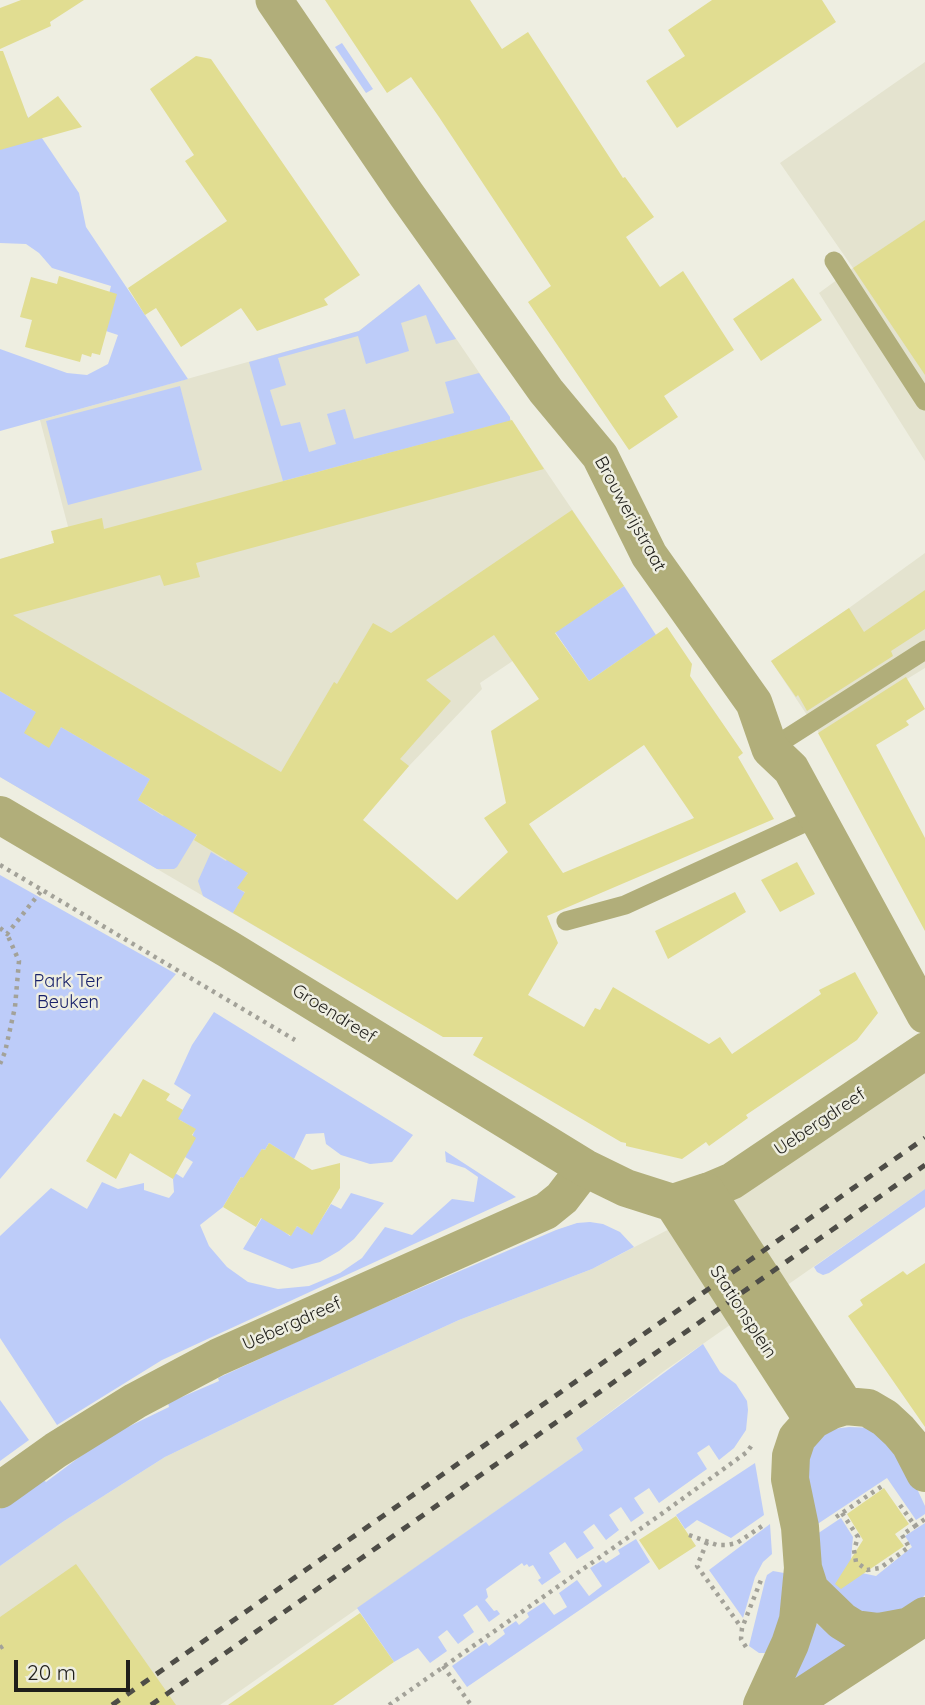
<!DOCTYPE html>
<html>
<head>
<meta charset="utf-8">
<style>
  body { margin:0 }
  #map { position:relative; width:925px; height:1705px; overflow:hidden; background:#eeeee1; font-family:Quicksand,sans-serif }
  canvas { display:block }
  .scale { position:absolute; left:14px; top:1660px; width:116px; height:32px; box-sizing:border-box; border:4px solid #1f1e1a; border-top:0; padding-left:9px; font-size:21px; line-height:24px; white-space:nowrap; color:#1f1e1a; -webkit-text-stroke:5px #eeeee1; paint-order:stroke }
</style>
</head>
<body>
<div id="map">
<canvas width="925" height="1705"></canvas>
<div class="scale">20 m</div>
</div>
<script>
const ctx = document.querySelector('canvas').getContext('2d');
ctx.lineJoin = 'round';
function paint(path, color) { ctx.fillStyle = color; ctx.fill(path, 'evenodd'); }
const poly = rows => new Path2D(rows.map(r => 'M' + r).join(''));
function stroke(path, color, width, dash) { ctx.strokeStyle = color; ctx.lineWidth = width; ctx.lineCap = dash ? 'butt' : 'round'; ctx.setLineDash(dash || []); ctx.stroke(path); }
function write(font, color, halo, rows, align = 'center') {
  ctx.font = font + ' Quicksand,sans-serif'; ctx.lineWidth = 5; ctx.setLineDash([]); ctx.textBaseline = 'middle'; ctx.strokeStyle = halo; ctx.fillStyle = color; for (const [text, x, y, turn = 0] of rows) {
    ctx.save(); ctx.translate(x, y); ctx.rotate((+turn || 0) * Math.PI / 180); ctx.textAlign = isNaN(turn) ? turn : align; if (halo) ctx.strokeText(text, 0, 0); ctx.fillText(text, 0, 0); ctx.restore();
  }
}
paint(poly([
  [925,62,925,461,819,293,853,268,780,163],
  [419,284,624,586,480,683,482,689,409,766,263,931,0,777,0,559,71,538,40,420,359,331],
  [925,553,925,668,819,733,771,661,849,608],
  [925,1067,925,1189,664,1371,576,1438,583,1450,220,1705,0,1705,0,1566,64,1521,165,1457,281,1401,459,1320,592,1269,681,1223]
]), '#e4e3cf');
paint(poly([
  [342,43,373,89,366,93,335,47],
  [15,98,79,193,86,227,188,379,0,431,0,349,67,373,87,375,108,364,118,335,100,329,111,286,52,268,39,253,26,244,0,243,0,104],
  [419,284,456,339,436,344,426,315,401,323,409,351,366,364,358,336,278,358,286,385,270,390,281,426,300,422,309,452,336,444,327,414,345,409,354,439,454,413,445,382,479,373,510,417,510,421,283,481,249,362,359,331],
  [180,386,202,470,68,505,46,421],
  [624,586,656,635,589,681,555,632],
  [0,691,36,712,49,747,61,727,150,779,138,800,163,816,176,795,209,814,177,867,174,869,157,869,0,777],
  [233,849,255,862,238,888,245,893,233,913,203,896,198,881,211,852,226,861],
  [0,875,176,974,0,1179],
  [214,1012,413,1135,392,1162,370,1164,341,1155,326,1144,324,1133,306,1134,294,1159,269,1143,265,1150,262,1149,247,1180,241,1177,223,1207,200,1225,209,1246,227,1267,248,1282,278,1289,309,1286,340,1273,362,1258,385,1227,412,1235,452,1199,474,1202,478,1177,465,1168,446,1162,445,1151,516,1197,162,1360,57,1425,0,1338,0,1236,51,1188,87,1209,102,1182,118,1189,144,1183,144,1190,169,1198,174,1192,173,1179,175,1173,183,1178,193,1162,185,1157,195,1129,180,1120,176,1126,174,1125,191,1095,174,1084,192,1045],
  [925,1189,925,1207,829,1273,823,1275,817,1272,814,1267],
  [351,1193,384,1203,354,1239,339,1251,320,1262,292,1269,243,1249,263,1216,290,1236,297,1226,312,1234,331,1204,341,1209],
  [590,1222,603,1224,620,1232,634,1247,592,1269,459,1320,281,1401,165,1457,64,1521,0,1566,0,1509,43,1479,46,1482,105,1438,169,1407,168,1403,219,1381,218,1378,338,1323,556,1230,577,1223],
  [703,1344,720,1372,736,1384,747,1401,748,1410,746,1430,734,1448,719,1460,709,1445,697,1453,707,1469,659,1503,649,1488,634,1498,644,1513,631,1522,621,1507,609,1515,619,1530,606,1540,594,1524,583,1532,594,1548,577,1559,565,1542,549,1553,561,1572,542,1585,538,1580,541,1578,533,1565,529,1567,527,1564,524,1566,522,1563,486,1589,488,1597,485,1600,494,1611,497,1610,500,1614,489,1622,477,1605,463,1615,474,1632,458,1644,447,1630,438,1637,447,1651,430,1663,418,1648,394,1662,357,1608,583,1450,576,1438],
  [0,1400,29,1440,0,1461],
  [849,1427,875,1428,906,1465,925,1506,925,1514,916,1520,887,1478,813,1527,806,1456,821,1436,833,1429],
  [755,1463,764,1515,731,1538,697,1520,685,1529,676,1515],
  [841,1518,853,1537,851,1559,855,1567,862,1573,876,1576,912,1547,905,1536,925,1523,925,1595,914,1607,871,1620,821,1583,814,1536],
  [770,1524,772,1554,763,1562,755,1577,743,1618,709,1570],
  [636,1539,650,1562,467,1687,452,1666,486,1642,489,1646,505,1634,503,1630,516,1621,519,1625,529,1617,527,1613,544,1602,554,1615,567,1607,559,1593,577,1580,589,1596,602,1586,590,1568,603,1560,606,1563,620,1554,618,1550],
  [773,1571,784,1573,781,1624,765,1653,759,1653,749,1646,765,1581,767,1575],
  [816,1623,830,1634,850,1644,793,1692,788,1678]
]), '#bdccf9');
paint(poly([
  [21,0,84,0,50,22,51,26,0,49,0,8],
  [325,0,470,0,502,49,528,32,623,178,625,177,654,217,626,237,660,287,683,271,734,350,664,396,678,417,629,450,528,302,551,286,439,117,411,77,387,93],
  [712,0,822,0,836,22,677,128,646,81,685,56,668,30],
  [0,51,3,51,28,118,58,96,82,127,0,150],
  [196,56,211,59,360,275,324,299,328,305,257,331,241,308,181,347,156,308,145,315,128,288,227,221,185,161,194,155,150,89],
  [925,220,925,375,853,268],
  [59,276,117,294,100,355,92,353,91,357,82,354,80,362,25,347,32,320,20,317,31,277,57,284],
  [793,278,822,320,761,361,733,319],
  [512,420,544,469,196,563,200,577,164,586,160,575,13,615,281,772,334,682,337,684,373,623,391,633,572,510,624,586,555,633,589,681,667,627,692,664,690,676,743,753,738,757,774,819,547,916,558,943,528,995,584,1027,595,1008,600,1010,613,987,709,1044,720,1037,732,1054,821,994,819,990,855,972,878,1013,857,1040,746,1115,748,1118,709,1146,706,1142,682,1159,626,1146,626,1143,621,1142,473,1055,483,1037,443,1037,233,913,245,892,237,888,248,873,194,840,197,835,138,800,150,779,61,727,49,748,24,733,36,712,0,691,0,559,54,543,51,531,102,518,104,529],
  [494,635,539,699,491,731,506,803,484,818,508,852,457,900,363,820,409,766,400,759,451,701,426,680],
  [644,745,694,818,563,873,529,824],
  [925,590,925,629,891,651,893,656,807,711,798,695,796,697,771,661,849,608,864,632],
  [906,677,925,709,906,721,909,725,876,745,925,838,925,931,818,733],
  [797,862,815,894,780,912,761,880],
  [735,892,746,912,668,959,655,931],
  [143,1079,170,1094,166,1100,183,1110,178,1119,196,1129,192,1135,196,1138,173,1179,130,1153,116,1179,86,1161,114,1113,121,1117],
  [269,1143,312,1170,340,1163,340,1188,312,1235,297,1226,291,1236,261,1218,256,1227,223,1207,241,1177,243,1178,262,1149,265,1150],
  [925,1263,925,1427,848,1316,863,1305,860,1300,903,1271,907,1275],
  [884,1488,909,1524,895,1534,904,1546,841,1589,835,1584,863,1540,847,1514],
  [676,1516,696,1546,659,1570,639,1540],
  [76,1564,100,1597,176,1705,0,1705,0,1617],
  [360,1613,394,1662,333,1705,228,1705]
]), '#e1dd91');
stroke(poly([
  [0,865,295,1040],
  [0,928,7,934,42,890],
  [0,1064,5,1052,15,1007,19,961,7,934],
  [900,1505,915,1526,925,1519],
  [842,1513,858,1537,854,1550,856,1562,867,1570,880,1568,909,1547,902,1535,915,1526],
  [836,1517,885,1484],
  [689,1535,717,1545,727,1545,737,1543,762,1526],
  [707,1542,697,1566,741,1627],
  [746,1647,741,1639,742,1628,761,1580],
  [0,1648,3,1646],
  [443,1666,471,1705],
  [389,1705,660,1515,747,1452,752,1445]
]), '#a3a299', 4.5, [3.5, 5]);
stroke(poly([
  [834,261,925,401],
  [770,749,925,650],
  [566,921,625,905,817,817]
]), '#b1ae7a', 19);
stroke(poly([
  [274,0,406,194,546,391,600,456,649,555,754,703,770,749,791,769,925,1015],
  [706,1192,732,1181,925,1051],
  [0,1490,56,1450,135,1401,218,1357,546,1211,562,1198,585,1168]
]), '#b1ae7a', 37);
stroke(poly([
  [0,815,228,949,585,1168,626,1188,673,1203],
  [673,1203,706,1192,845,1406],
  [673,1203,813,1420],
  [803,1568,810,1590,842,1621,855,1629,879,1632,906,1627],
  [762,1705,790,1644,798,1620,803,1568,800,1527,790,1479,791,1456,797,1438,813,1420,832,1410,845,1406,868,1408,885,1418,899,1431,910,1444,925,1473],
  [789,1705,925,1616]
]), '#b1ae7a', 38);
stroke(poly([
  [112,1705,925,1138],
  [151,1705,925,1165]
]), '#4e4d47', 5, [9, 9]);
write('18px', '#1f1e1a', '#eeeee1', [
  ["Brouwerijstraat",630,514,61],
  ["Groendreef",334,1014,32],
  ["Uebergdreef",820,1122,-34],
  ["Stationsplein",743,1312,57],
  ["Uebergdreef",292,1324,-24]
]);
write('18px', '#18216a', '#eeeee1', [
  ["Park Ter",68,982],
  ["Beuken",68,1003]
]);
</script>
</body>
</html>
